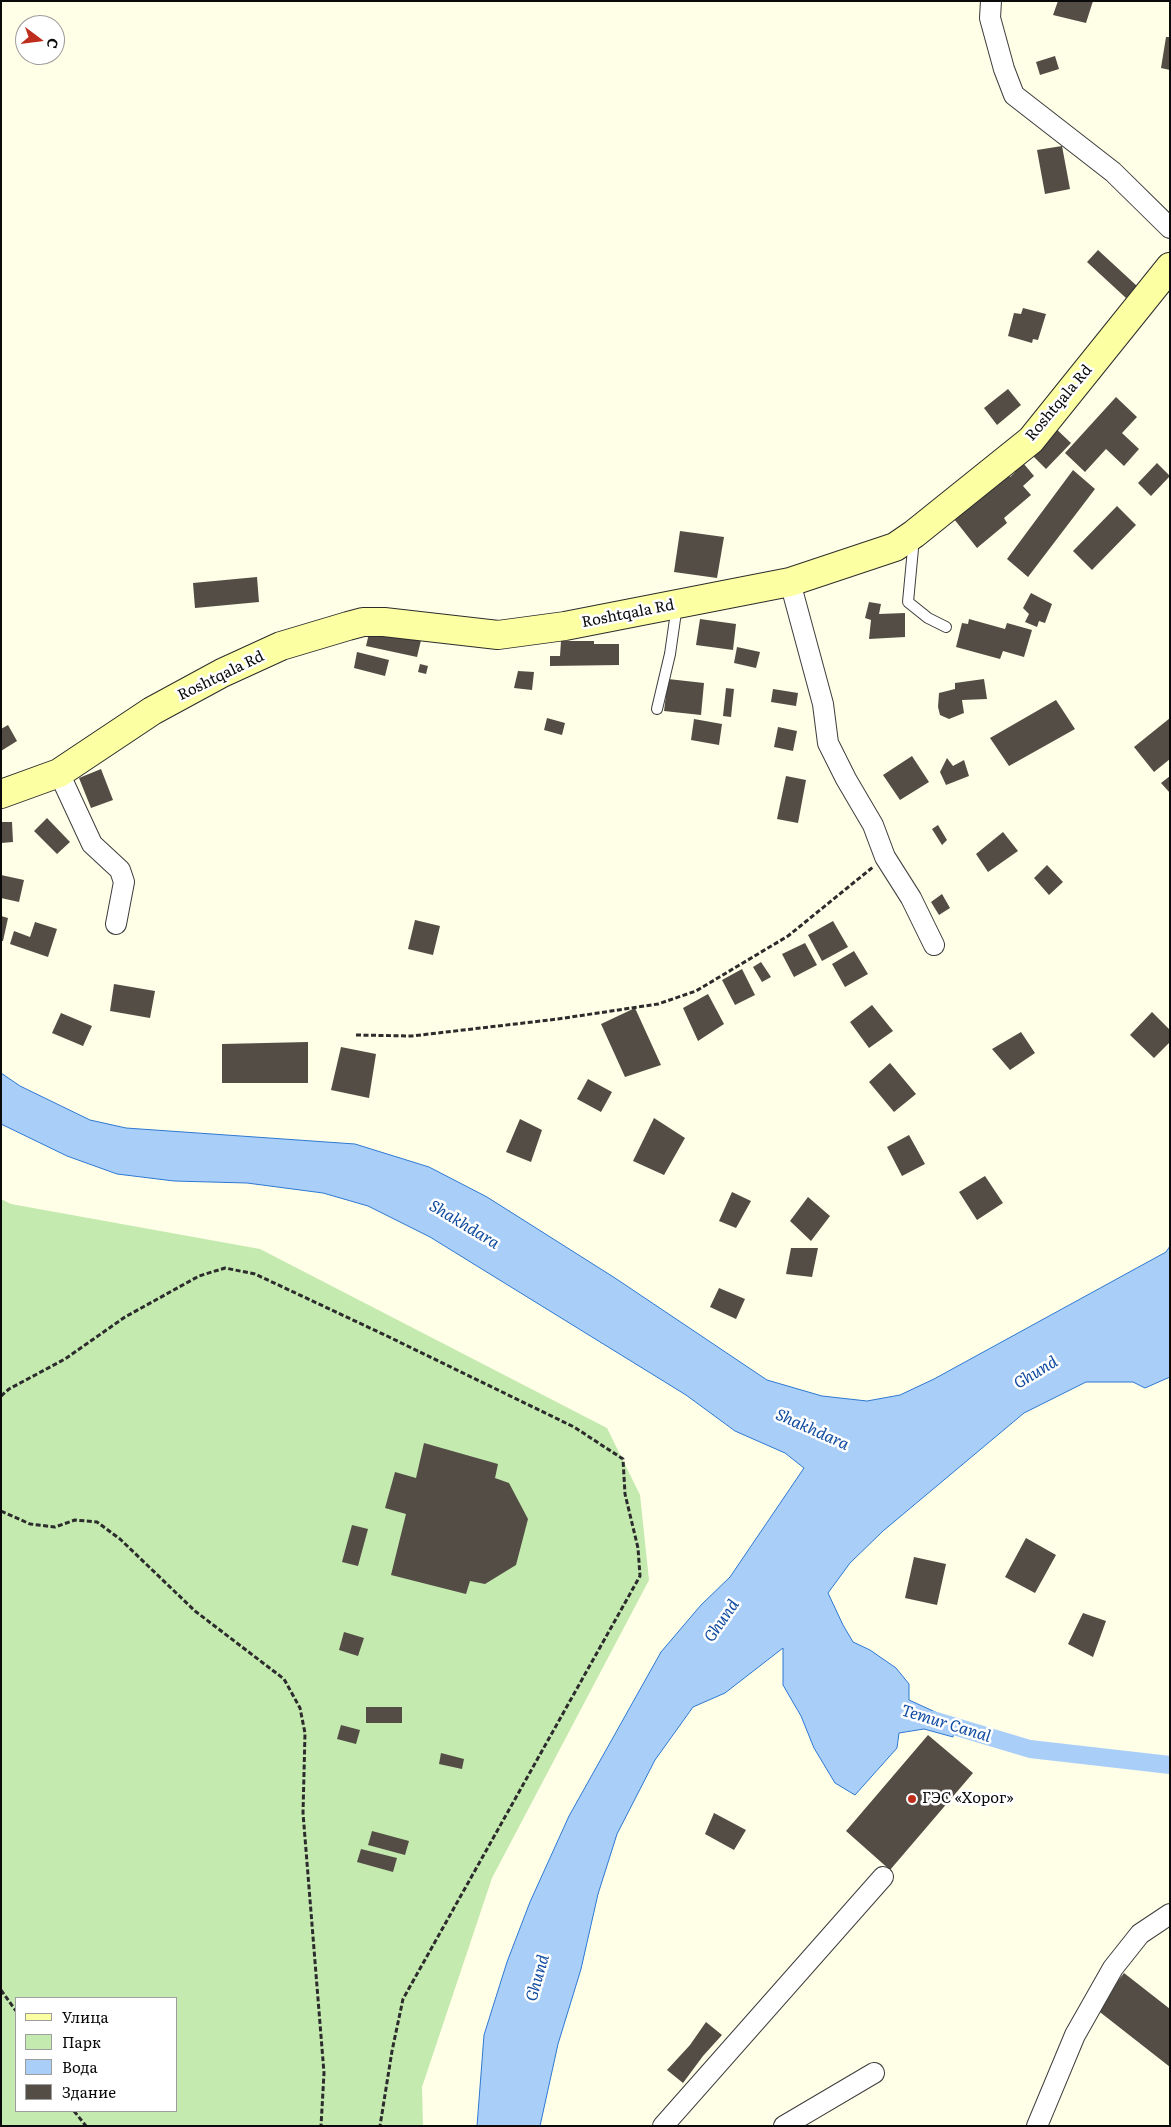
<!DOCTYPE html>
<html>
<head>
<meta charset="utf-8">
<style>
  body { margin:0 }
  #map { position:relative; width:1171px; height:2127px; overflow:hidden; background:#fffee7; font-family:Literata,serif }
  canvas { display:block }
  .frame { position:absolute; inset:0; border:2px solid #0a0a0a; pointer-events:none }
  .legend { position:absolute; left:15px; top:1997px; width:162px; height:115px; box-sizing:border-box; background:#fff; border:1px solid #9d9d9d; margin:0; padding:6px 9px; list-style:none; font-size:15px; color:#0a0a0a }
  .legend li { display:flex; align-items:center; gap:10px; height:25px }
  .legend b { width:25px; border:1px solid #9d9d9d }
  .north { position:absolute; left:15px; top:15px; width:50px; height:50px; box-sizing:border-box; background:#fff; border:1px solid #9d9d9d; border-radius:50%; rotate:105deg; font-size:14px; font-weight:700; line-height:20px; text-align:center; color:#0a0a0a }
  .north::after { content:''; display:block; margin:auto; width:18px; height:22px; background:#bf2d1d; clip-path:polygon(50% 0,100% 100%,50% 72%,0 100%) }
</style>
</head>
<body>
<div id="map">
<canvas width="1171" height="2127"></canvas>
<div class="frame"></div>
<ul class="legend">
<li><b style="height:6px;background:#fcffa2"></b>Улица</li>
<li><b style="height:14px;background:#c5eab0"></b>Парк</li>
<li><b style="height:14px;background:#a9cff9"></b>Вода</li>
<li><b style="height:14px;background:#534d46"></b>Здание</li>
</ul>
<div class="north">С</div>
</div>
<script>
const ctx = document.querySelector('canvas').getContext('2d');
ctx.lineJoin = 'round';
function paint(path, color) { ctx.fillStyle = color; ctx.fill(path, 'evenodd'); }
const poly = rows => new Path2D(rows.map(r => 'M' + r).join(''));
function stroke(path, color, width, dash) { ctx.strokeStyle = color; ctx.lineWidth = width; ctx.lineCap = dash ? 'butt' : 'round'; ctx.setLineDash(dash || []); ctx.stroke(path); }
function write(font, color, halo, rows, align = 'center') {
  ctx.font = font + ' Literata,serif'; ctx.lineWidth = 5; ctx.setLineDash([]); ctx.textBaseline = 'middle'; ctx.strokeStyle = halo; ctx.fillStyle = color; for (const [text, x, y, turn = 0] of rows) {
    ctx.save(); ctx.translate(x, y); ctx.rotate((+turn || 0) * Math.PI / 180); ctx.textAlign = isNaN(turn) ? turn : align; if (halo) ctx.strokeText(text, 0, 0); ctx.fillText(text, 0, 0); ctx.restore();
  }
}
paint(poly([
  [1,1199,11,1204,260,1249,607,1428,640,1495,649,1580,492,1878,422,2087,423,2126,1,2126],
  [16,1998,176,1998,176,2111,16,2111]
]), '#c5eab0');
const water = poly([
  [1,1073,20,1086,90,1120,126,1128,355,1144,429,1167,487,1197,615,1278,767,1380,822,1396,867,1401,900,1395,934,1379,1166,1252,1170,1246,1170,1377,1145,1388,1133,1382,1086,1382,1024,1413,883,1531,850,1563,828,1593,843,1625,853,1642,870,1650,896,1668,909,1684,909,1700,955,1721,953,1737,924,1729,899,1733,897,1748,855,1795,835,1783,814,1748,801,1716,783,1685,783,1648,725,1693,693,1707,655,1760,617,1834,598,1894,581,1969,558,2044,540,2126,477,2126,484,2035,507,1962,530,1902,569,1816,661,1652,701,1605,730,1577,804,1468,785,1453,735,1431,686,1395,430,1237,368,1206,323,1193,247,1183,174,1181,117,1174,67,1156,1,1124,1,1073]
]);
paint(water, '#a9cff9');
stroke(water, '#2d78d3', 1);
stroke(poly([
  [933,1720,1030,1749,1170,1765]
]), '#a9cff9', 18);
paint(poly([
  [1058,1,1093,1,1086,23,1053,15],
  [1166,37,1170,37,1170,70,1161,68],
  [1055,56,1059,69,1040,75,1036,62],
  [1062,146,1070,189,1045,194,1037,150],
  [1098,250,1137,286,1126,298,1087,262],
  [1023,308,1046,314,1038,340,1033,339,1032,343,1008,336,1014,313,1021,314],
  [1008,389,1021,405,997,425,984,408],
  [1116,397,1137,417,1122,433,1139,449,1124,466,1106,449,1085,472,1065,453],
  [1051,424,1071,443,1046,469,1026,449],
  [1019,458,1034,476,1023,486,1031,495,1004,518,1007,523,977,548,954,519,1006,472,1010,477,1015,472,1009,465],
  [1157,463,1170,476,1151,496,1138,483],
  [1073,470,1095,489,1028,577,1007,559],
  [1117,506,1136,525,1092,570,1073,551],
  [680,531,724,537,717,578,674,572],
  [257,577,259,602,195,608,193,583],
  [1031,593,1052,604,1045,623,1039,621,1037,627,1025,622,1029,614,1023,608],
  [869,602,881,604,879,614,905,613,905,637,869,639,871,620,865,618],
  [700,619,736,624,733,650,696,645],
  [969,619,1005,629,1007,623,1032,630,1024,657,1003,651,1000,659,956,647,962,623,968,624],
  [371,625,422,636,417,657,366,646],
  [561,641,594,641,594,644,619,644,619,665,550,666,550,656,560,656],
  [737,647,760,652,756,668,734,663],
  [357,652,389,660,385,676,354,668],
  [420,664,428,666,426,674,418,672],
  [518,671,534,672,532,690,514,688],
  [668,679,704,683,701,715,664,711],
  [984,679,987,699,962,700,964,713,949,719,940,715,938,707,939,693,955,689,955,683],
  [726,688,734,689,731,717,723,716],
  [773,689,798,693,796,706,771,702],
  [1056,700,1075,729,1009,766,990,738],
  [547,718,565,723,562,735,544,730],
  [1170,718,1170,759,1154,772,1134,747],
  [694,719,722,724,719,745,691,740],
  [8,725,17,741,1,751,1,729],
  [778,727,797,731,793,751,774,747],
  [912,756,929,782,900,800,883,775],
  [947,758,953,766,964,760,969,776,946,785,940,772],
  [101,769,113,800,91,808,79,778],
  [786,776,806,780,798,823,777,819],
  [1170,776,1170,793,1161,783],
  [47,818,70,842,57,854,34,831],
  [1,822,12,822,13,842,1,843],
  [938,825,947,840,942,845,932,829],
  [1003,832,1018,851,988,872,976,854],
  [1047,865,1063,882,1049,895,1034,878],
  [1,875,24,880,19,902,1,898],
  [942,894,950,908,939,915,931,902],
  [1,916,8,918,3,941,1,941],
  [415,920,440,926,433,955,408,949],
  [833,921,848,947,822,961,808,935],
  [35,922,57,929,48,957,10,944,14,931,30,937],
  [805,943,817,965,794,977,782,954],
  [854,951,868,974,845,987,832,964],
  [761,962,771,977,762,982,753,967],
  [742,969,755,995,735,1005,722,980],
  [114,984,155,991,150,1018,110,1011],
  [708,994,724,1024,698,1041,683,1008],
  [872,1005,893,1031,869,1048,850,1022],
  [635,1008,661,1065,625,1077,601,1024],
  [1152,1012,1170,1030,1170,1042,1154,1058,1130,1035],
  [61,1013,92,1026,83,1046,52,1033],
  [1021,1032,1035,1053,1010,1070,992,1049],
  [308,1042,308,1083,222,1083,222,1044],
  [341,1047,376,1054,369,1098,331,1090],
  [890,1063,916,1094,894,1112,869,1082],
  [588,1079,612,1092,601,1112,577,1099],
  [654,1118,685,1138,664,1175,633,1161],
  [520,1119,542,1130,531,1162,506,1152],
  [909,1135,925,1164,902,1176,887,1147],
  [985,1176,1003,1203,977,1220,959,1192],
  [732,1192,751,1201,736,1228,719,1221],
  [808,1197,830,1216,811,1241,790,1221],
  [791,1248,818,1248,812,1277,786,1274],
  [719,1288,745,1299,736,1319,710,1307],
  [424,1443,498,1464,495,1478,509,1483,528,1519,516,1565,485,1584,470,1581,466,1594,391,1575,406,1514,385,1508,395,1472,416,1478],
  [352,1525,368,1529,358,1566,342,1562],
  [1026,1538,1056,1555,1035,1593,1005,1577],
  [914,1557,946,1564,937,1605,905,1598],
  [1083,1613,1106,1621,1093,1657,1068,1644],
  [344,1632,364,1638,358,1656,339,1650],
  [366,1707,402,1707,402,1723,366,1723],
  [341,1725,360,1730,356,1744,337,1739],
  [928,1735,973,1773,890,1870,846,1831],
  [441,1753,464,1759,462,1769,439,1764],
  [714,1813,746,1830,734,1850,705,1834],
  [372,1831,409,1841,405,1855,368,1845],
  [361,1849,397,1858,393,1872,357,1862],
  [1124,1973,1170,2009,1170,2067,1096,2009],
  [706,2022,722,2035,703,2056,683,2083,667,2070,690,2045]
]), '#534d46');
const lane = poly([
  [914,538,908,602,928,618,946,627],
  [657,709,670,654,677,605]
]);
const street = poly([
  [991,1,990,18,1004,69,1014,95,1113,172,1170,228],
  [790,582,823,704,828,743,846,779,873,825,885,857,911,898,934,945],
  [59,773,92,844,120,870,124,882,116,924],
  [663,2126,883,1877],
  [784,2126,874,2073],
  [1037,2126,1075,2035,1113,1968,1140,1934,1170,1914]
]);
const secondary = poly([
  [1,794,59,773,152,711,222,673,281,646,348,626,363,622,384,622,498,635,565,626,790,582,895,547,914,534,1031,440,1170,267]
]);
stroke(lane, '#3d3d3d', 12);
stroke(street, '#3d3d3d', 22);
stroke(secondary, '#2c2c2c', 30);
stroke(poly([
  [356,1035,412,1036,558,1019,658,1004,696,991,788,936,873,867],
  [1,1396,9,1389,65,1359,125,1317,199,1276,225,1268,255,1274,387,1336,574,1427,623,1459,625,1494,638,1548,640,1576,403,1999,392,2051,380,2126],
  [1,1511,30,1524,55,1527,75,1520,97,1522,120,1539,195,1611,284,1679,300,1708,305,1733,303,1813,324,2073,321,2126],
  [1,1990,16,2011],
  [74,2111,86,2126]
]), '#2c2c2c', 3, [5, 2.5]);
stroke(lane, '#fff', 10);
stroke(street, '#fff', 20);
stroke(secondary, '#fcffa2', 28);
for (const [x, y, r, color] of [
  [912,1799,5,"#bf2d1d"]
]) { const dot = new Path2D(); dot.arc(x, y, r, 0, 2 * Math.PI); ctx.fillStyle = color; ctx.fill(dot); stroke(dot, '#fff', 2); }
write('15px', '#0a0a0a', '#fff', [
  ["Roshtqala Rd",1059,403,-50],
  ["Roshtqala Rd",628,614,-11],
  ["Roshtqala Rd",221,676,-26]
]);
write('15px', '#0a0a0a', '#fff', [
  ["ГЭС «Хорог»",922,1799]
], 'left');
write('italic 16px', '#0f4ba0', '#fff', [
  ["Shakhdara",464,1225,31],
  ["Ghund",1036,1373,-31],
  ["Shakhdara",812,1430,24],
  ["Ghund",722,1621,-55],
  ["Temur Canal",946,1724,17],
  ["Ghund",538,1978,-74]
]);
</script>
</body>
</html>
